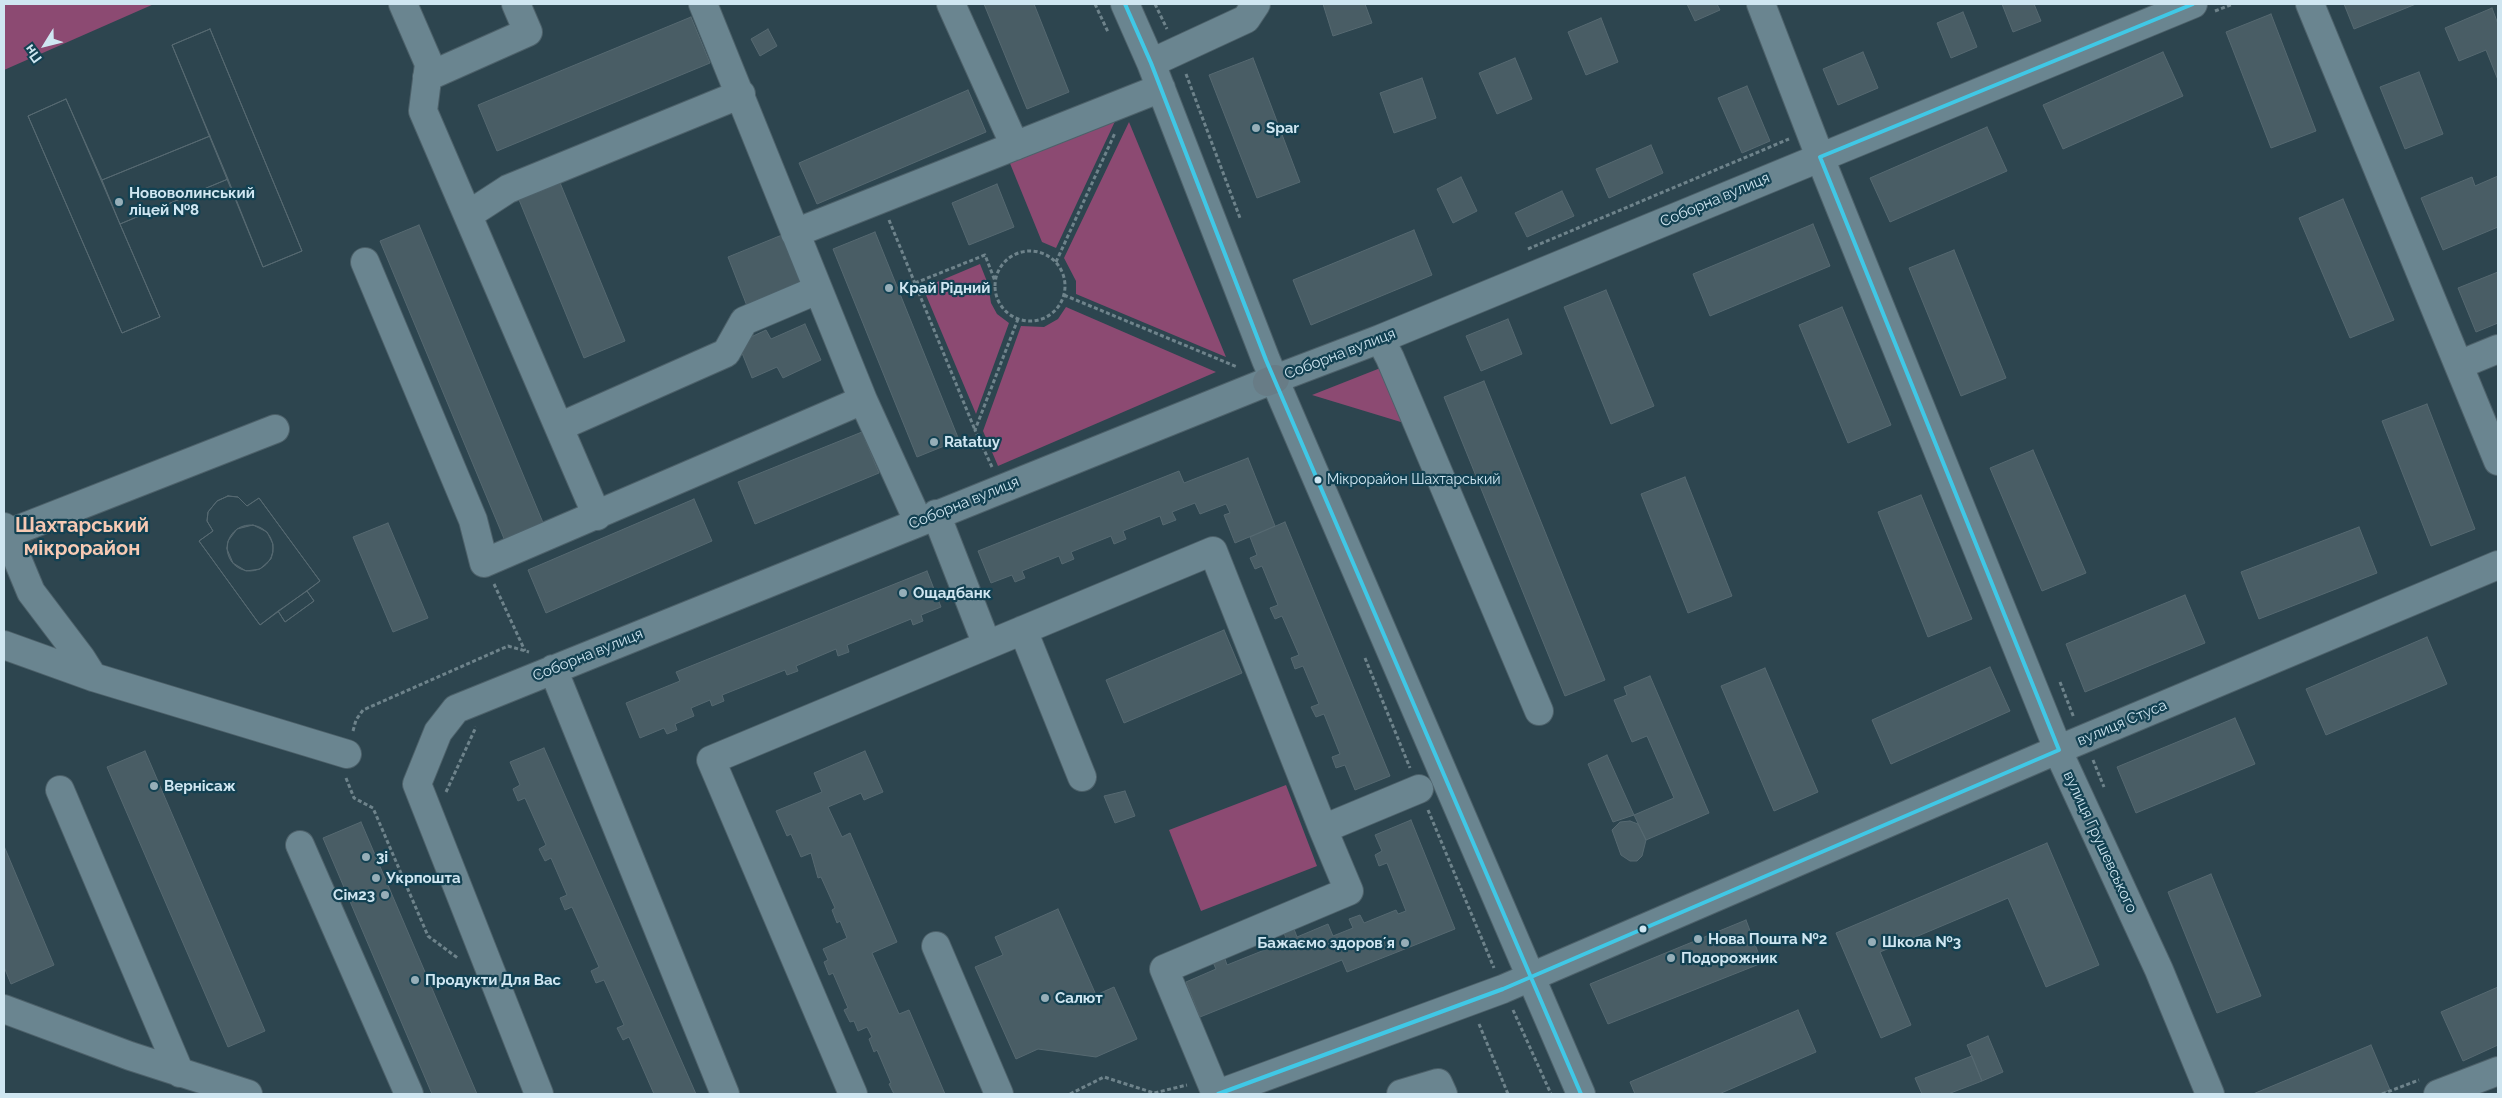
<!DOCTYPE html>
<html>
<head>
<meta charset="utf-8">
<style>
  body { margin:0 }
  #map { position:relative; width:2502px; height:1098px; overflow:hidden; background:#2d454f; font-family:Raleway,sans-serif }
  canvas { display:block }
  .frame { position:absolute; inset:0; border:5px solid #cfe6f1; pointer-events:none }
  .north { position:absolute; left:20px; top:20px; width:50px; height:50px; -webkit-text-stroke:4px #134152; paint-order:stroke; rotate:234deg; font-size:14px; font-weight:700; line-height:20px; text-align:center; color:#cfe6f1 }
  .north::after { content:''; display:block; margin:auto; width:18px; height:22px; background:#cfe6f1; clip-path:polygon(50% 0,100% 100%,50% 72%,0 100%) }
</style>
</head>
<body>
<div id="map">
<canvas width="2502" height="1098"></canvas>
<div class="frame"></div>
<div class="north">Пн</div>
</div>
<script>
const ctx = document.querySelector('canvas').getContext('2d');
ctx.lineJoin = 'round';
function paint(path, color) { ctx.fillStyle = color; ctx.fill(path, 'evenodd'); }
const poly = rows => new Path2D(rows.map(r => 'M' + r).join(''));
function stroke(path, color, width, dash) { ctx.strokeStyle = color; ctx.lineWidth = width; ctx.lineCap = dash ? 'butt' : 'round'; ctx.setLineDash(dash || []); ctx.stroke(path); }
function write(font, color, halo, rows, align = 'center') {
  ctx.font = font + ' Raleway,sans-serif'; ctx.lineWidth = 4.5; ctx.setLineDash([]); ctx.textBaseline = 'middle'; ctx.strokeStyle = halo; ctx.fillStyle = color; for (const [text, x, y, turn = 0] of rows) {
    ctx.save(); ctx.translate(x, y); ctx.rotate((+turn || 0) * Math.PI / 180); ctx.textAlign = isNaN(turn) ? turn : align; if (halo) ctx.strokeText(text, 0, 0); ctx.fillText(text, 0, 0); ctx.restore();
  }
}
paint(poly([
  [4,4,154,4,4,70],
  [1117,117,1056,248,1042,242,1009,161],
  [1129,122,1226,357,1076,294,1076,281,1064,258],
  [980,264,988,284,991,303,997,314,1009,323,976,414,923,288],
  [1066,307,1216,372,998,466,983,431,1021,326,1044,327,1058,319],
  [1388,365,1414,426,1312,395],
  [1286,785,1317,866,1201,911,1169,830]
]), '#8c4a72');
const building = poly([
  [984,4,1034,4,1069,92,1027,109,984,4],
  [1323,4,1365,4,1372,23,1333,36,1323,4],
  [1687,4,1717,4,1720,10,1695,21,1687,4],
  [2002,4,2034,4,2041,21,2013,32,2002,4],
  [2344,4,2416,4,2354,29,2344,4],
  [2492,8,2498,24,2498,80,2486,50,2459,61,2445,28,2492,8],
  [1963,12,1977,47,1951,58,1937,23,1963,12],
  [2271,14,2316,131,2271,148,2226,32,2271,14],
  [691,17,710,63,497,151,478,105,691,17],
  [1601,18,1618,62,1586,75,1568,32,1601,18],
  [210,29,302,251,263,267,228,179,120,224,160,317,122,333,28,116,66,99,102,180,210,136,172,45,210,29],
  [210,29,302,251,263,267,172,45,210,29],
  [768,29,777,46,760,56,751,39,768,29],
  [1863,52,1878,88,1838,105,1823,69,1863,52],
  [2163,52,2183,96,2063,149,2043,105,2163,52],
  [1253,58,1300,182,1257,198,1209,75,1253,58],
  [1515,58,1532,99,1497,114,1479,73,1515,58],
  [2419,72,2443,134,2405,149,2380,87,2419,72],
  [1422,78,1436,118,1394,133,1380,93,1422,78],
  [1747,86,1770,141,1742,153,1718,98,1747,86],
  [968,90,986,132,817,204,799,163,968,90],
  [66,99,160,317,122,333,28,116,66,99],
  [1987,127,2007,171,1890,222,1870,178,1987,127],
  [210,136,228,179,120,224,102,180,210,136],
  [1651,145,1663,173,1609,198,1596,169,1651,145],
  [556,173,625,341,584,358,515,190,556,173],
  [2498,176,2498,227,2443,250,2421,198,2472,177,2475,186,2498,176],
  [1461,177,1477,211,1453,223,1437,189,1461,177],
  [997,184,1014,227,969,245,952,203,997,184],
  [1562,191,1574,216,1527,237,1515,213,1562,191],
  [2343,199,2394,320,2350,338,2299,218,2343,199],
  [1813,224,1830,266,1710,316,1693,274,1813,224],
  [419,225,544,525,505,541,380,241,419,225],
  [1414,230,1432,275,1311,325,1293,280,1414,230],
  [875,232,959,440,917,457,833,249,875,232],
  [782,235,802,284,747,306,728,257,782,235],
  [1954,250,2006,378,1961,396,1909,268,1954,250],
  [2498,272,2498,323,2476,332,2458,288,2498,272],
  [1606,290,1654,406,1611,424,1564,307,1606,290],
  [1842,307,1891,425,1848,443,1799,325,1842,307],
  [1508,319,1522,354,1481,371,1466,336,1508,319],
  [805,324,821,360,783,378,777,367,752,378,738,343,766,330,771,339,805,324],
  [1484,381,1605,680,1565,696,1444,397,1484,381],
  [2427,404,2475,529,2431,546,2382,421,2427,404],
  [862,432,879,473,755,524,738,482,862,432],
  [2033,450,2086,573,2042,591,1990,468,2033,450],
  [1248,458,1275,526,1235,543,1224,515,1230,513,1226,504,1200,514,1195,503,1172,512,1176,520,1163,525,1160,516,1123,531,1126,539,1114,544,1111,536,1071,552,1074,559,1062,564,1059,556,1022,571,1025,578,1015,582,1012,575,991,583,978,551,1179,471,1184,483,1248,458],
  [1685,477,1732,596,1688,613,1641,494,1685,477],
  [1921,495,1972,619,1928,637,1878,512,1921,495],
  [228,496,238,497,247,506,259,498,320,581,307,591,314,601,285,622,278,611,260,625,199,541,213,531,207,521,208,512,217,501,228,496],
  [253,525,267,532,273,544,273,552,271,559,260,569,246,571,233,563,227,549,228,541,237,529,253,525],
  [228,496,238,497,247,506,259,498,320,581,260,625,199,541,213,531,207,521,208,512,217,501,228,496],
  [694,499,712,541,546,613,528,570,694,499],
  [1285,522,1390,776,1355,790,1345,765,1336,768,1332,757,1340,754,1324,714,1316,717,1311,707,1319,704,1303,666,1295,669,1291,658,1299,655,1282,616,1275,619,1270,608,1278,605,1262,566,1255,569,1250,558,1257,555,1250,537,1285,522],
  [388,523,428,618,393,632,353,537,388,523],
  '227 548a23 23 0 1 1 46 0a23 23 0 1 1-46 0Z',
  [2359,527,2377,573,2259,619,2241,572,2359,527],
  [927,571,941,607,921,615,923,621,913,625,911,619,847,645,849,652,838,656,836,649,796,666,798,671,787,675,785,670,722,695,724,701,712,706,710,700,691,708,694,716,675,724,677,730,667,734,664,728,640,738,626,703,680,681,676,672,927,571],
  [307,591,314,601,285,622,278,611,307,591],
  [2185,595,2205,643,2085,692,2066,644,2185,595],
  [1224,630,1242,673,1124,723,1106,680,1224,630],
  [2427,637,2447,684,2326,735,2306,689,2427,637],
  [1990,667,2010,711,1891,764,1872,720,1990,667],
  [1765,668,1818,792,1774,811,1721,686,1765,668],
  [1650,676,1709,813,1646,840,1634,815,1674,798,1647,736,1632,742,1614,700,1627,695,1624,687,1650,676],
  [2235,718,2255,764,2136,813,2117,767,2235,718],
  [544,748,696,1094,654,1094,629,1037,623,1040,617,1028,624,1025,604,980,596,983,591,971,599,967,572,907,565,910,560,898,567,895,551,858,545,861,539,849,546,845,525,798,518,801,513,789,520,785,510,762,544,748],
  [145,751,265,1031,228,1047,107,767,145,751],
  [865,751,883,792,864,800,861,793,828,807,842,837,850,833,897,942,872,953,899,1014,909,1010,945,1094,894,1094,889,1084,891,1083,877,1050,874,1052,869,1039,872,1037,867,1027,858,1031,854,1021,850,1022,844,1010,848,1008,833,973,829,975,824,962,828,960,823,949,847,938,840,921,837,923,832,910,835,908,821,877,818,878,811,853,801,857,791,834,787,836,776,811,822,792,814,773,865,751],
  [1607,755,1634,815,1613,822,1588,764,1607,755],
  [1125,791,1135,816,1115,823,1104,796,1125,791],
  [1411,820,1455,929,1347,972,1342,960,1200,1017,1186,982,1216,969,1212,960,1224,956,1227,965,1287,941,1284,933,1294,929,1297,937,1328,924,1333,936,1353,928,1349,919,1360,915,1364,923,1396,910,1398,914,1406,911,1387,863,1379,866,1375,855,1382,851,1375,835,1411,820],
  [1630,821,1638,824,1646,840,1642,856,1637,861,1630,861,1621,855,1612,830,1620,822,1630,821],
  [361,822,477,1094,432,1094,323,838,361,822],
  [2047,843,2099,965,2046,987,2008,898,1880,952,1911,1025,1881,1038,1836,933,2047,843],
  [4,846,54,965,11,984,4,967,4,846],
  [2211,874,2261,996,2217,1013,2168,892,2211,874],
  [1058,909,1096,995,1114,987,1137,1039,1096,1057,1038,1049,1016,1059,975,967,1003,955,995,937,1058,909],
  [1746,920,1762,963,1608,1024,1590,984,1746,920],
  [2498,987,2498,1045,2463,1061,2441,1012,2498,987],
  [1798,1010,1816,1052,1719,1094,1635,1094,1630,1082,1798,1010],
  [1988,1036,2003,1072,1982,1081,1967,1045,1988,1036],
  [2371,1045,2390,1090,2380,1094,2253,1094,2371,1045],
  [1972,1056,1982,1081,1948,1094,1922,1094,1915,1078,1972,1056]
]);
paint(building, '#495d65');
stroke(building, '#566971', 1);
const minor = poly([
  [403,4,429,64,423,111,597,516],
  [703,4,863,400],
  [951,4,1015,146],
  [1125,4,1151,63,1266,360,1581,1094],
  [1761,4,1827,175,2064,764,2159,970,2210,1094],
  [2310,4,2498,461],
  [1151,63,1246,19,1256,4],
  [427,77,528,32,516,4],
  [468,215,508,189,741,94],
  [795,233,1161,88],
  [365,262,473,520,484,563,863,400,918,521],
  [1380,339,1390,358,1539,711],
  [2459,365,2498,349],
  [1275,379,1380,339,2193,4],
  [559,427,726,353,744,321,817,290],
  [936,514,987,645],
  [4,527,31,592,81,658,93,677],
  [4,535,275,429],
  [1023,630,1082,777],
  [4,645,93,677,347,754],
  [553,669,725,1094],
  [60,790,180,1073],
  [300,845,409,1094],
  [936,946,999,1094],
  [4,1009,130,1056,248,1094],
  [539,1094,417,784,438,732,456,709,1267,382],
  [853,1094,711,760,1213,551,1323,829,1419,789],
  [1216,1094,1164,969,1349,891,1323,829],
  [1218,1094,1503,989,2043,756,2498,565],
  [1401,1094,1438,1083,1443,1094],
  [2438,1094,2498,1071]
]);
const major = poly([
  [1267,382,1275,379]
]);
stroke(minor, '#4d616a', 30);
stroke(major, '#4d616a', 30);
stroke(poly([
  [1095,4,1108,32],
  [1155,4,1167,29],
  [2215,11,2233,4],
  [1186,74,1240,218],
  [889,220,975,430],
  [1528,249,1789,139],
  '995 286a35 35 0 1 1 70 0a35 35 0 1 1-70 0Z',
  [1056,262,1115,133],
  [915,283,985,255,995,281],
  [1064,295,1237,367],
  [992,467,975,430,1018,319],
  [494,584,525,651],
  [1365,658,1410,768],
  [2060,682,2074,718],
  [353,731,356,720,363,710,508,646,529,652],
  [2093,760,2104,787],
  [346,778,354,798,373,808,428,936,459,959],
  [446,792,476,727],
  [1428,810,1494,968],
  [1513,1010,1551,1094],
  [1479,1024,1508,1094],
  [1070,1094,1104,1077,1154,1093,1187,1085],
  [2382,1094,2419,1080]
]), '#6e838b', 3, [4, 2.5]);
stroke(minor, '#6a8590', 28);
stroke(major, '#687c86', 28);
stroke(poly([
  [1125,4,1151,63,1266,360,1581,1094],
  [1218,1094,1503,989,2059,750,1820,157,2193,4]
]), '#40c8e6', 4);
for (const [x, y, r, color] of [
  [1256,128,5,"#96aeb8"],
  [119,202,5,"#96aeb8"],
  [889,288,5,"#96aeb8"],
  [934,442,5,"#96aeb8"],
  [1318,480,4.5,"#cfe6f1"],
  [903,593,5,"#96aeb8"],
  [154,786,5,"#96aeb8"],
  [366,857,5,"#96aeb8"],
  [376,878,5,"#96aeb8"],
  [385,895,5,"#96aeb8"],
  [1643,929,4.5,"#cfe6f1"],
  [1698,939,5,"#96aeb8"],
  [1872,942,5,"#96aeb8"],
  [1405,943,5,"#96aeb8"],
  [1671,958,5,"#96aeb8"],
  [415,980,5,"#96aeb8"],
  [1045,998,5,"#96aeb8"]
]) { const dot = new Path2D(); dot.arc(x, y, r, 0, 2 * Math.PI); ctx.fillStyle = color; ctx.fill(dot); stroke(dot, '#134152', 2); }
write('14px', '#cfe6f1', '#134152', [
  ["Мікрорайон Шахтарський",1327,480]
], 'left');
write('bold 15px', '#cfe6f1', '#134152', [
  ["Spar",1266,128],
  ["Нововолинський",129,193],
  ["ліцей №8",129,210],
  ["Край Рідний",899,288],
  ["Ratatuy",944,442],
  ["Ощадбанк",913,593],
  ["Вернісаж",164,786],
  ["3і",376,857],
  ["Укрпошта",386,878],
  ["Сім23",375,895,"right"],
  ["Нова Пошта №2",1708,939],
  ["Школа №3",1882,942],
  ["Бажаємо здоровʼя",1395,943,"right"],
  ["Подорожник",1681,958],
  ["Продукти Для Вас",425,980],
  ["Салют",1055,998]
], 'left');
write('15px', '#cfe6f1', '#134152', [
  ["Соборна вулиця",1715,200,-23],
  ["Соборна вулиця",1340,354,-21],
  ["Соборна вулиця",964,503,-22],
  ["Соборна вулиця",588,655,-22],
  ["вулиця Стуса",2122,723,-23],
  ["вулиця Грушевського",2100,842,65]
]);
write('bold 20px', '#f6c9b3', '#134152', [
  ["Шахтарський",82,526],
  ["мікрорайон",82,549]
]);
</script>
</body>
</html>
